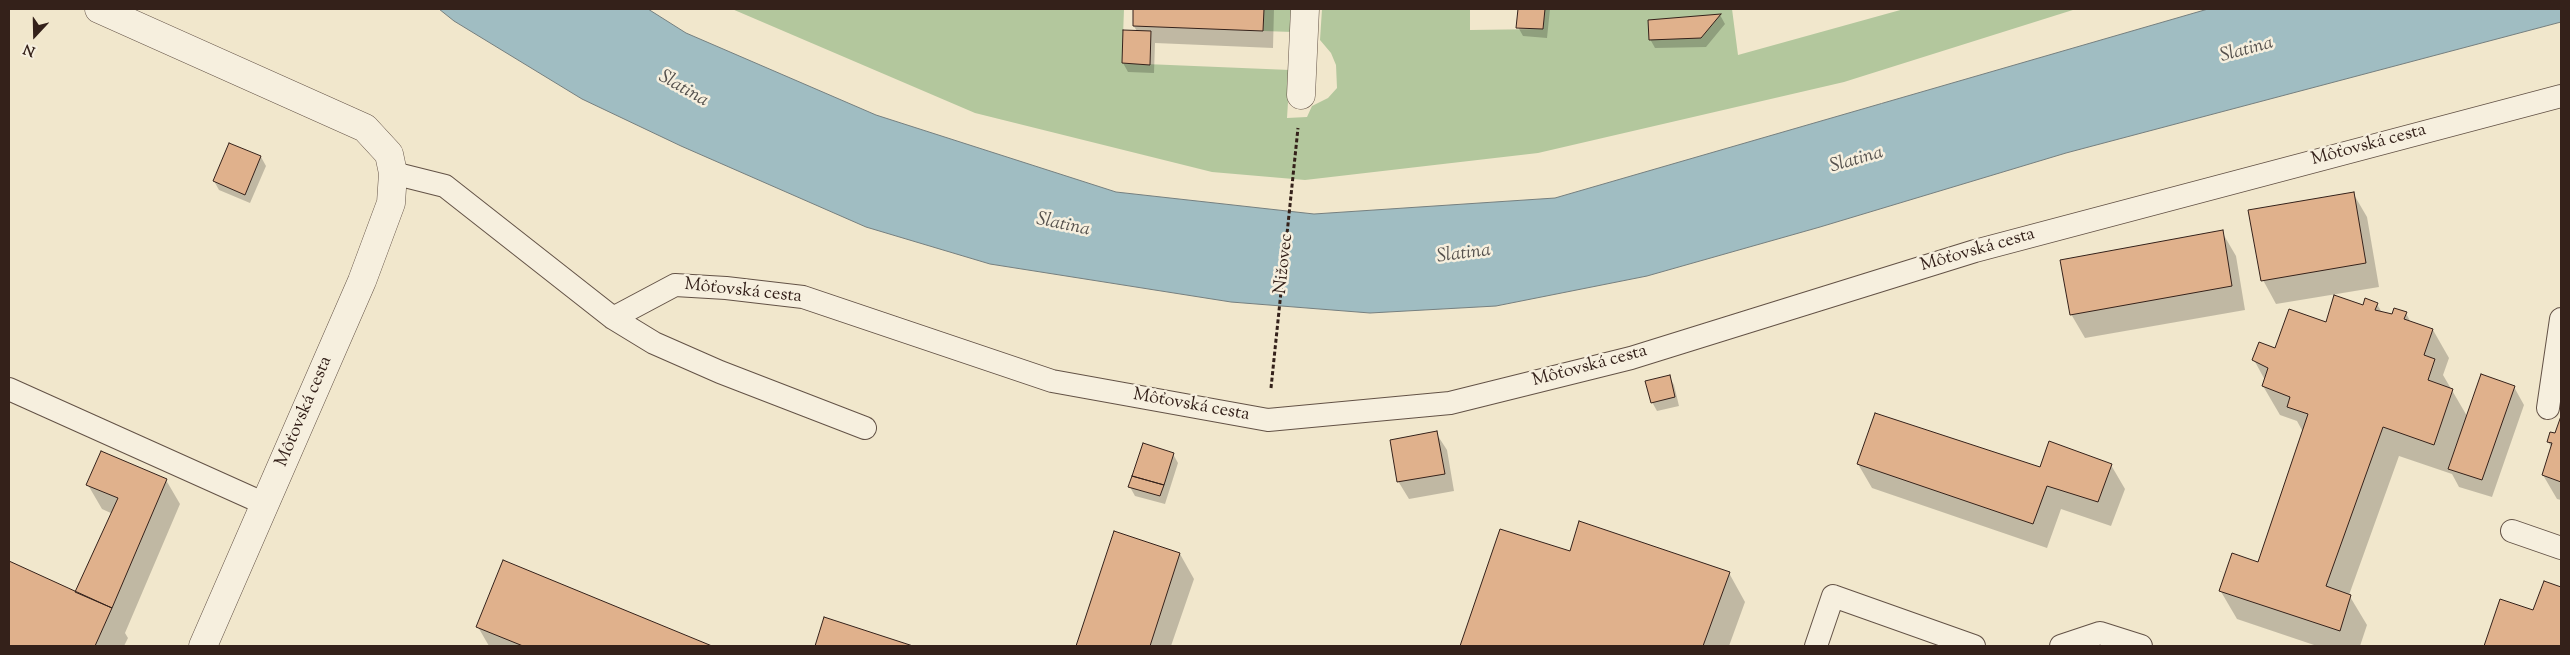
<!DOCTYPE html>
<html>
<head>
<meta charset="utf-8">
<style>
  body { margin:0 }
  #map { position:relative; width:2570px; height:655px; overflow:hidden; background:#f1e7cc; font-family:"Sorts Mill Goudy",serif }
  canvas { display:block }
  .frame { position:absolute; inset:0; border:10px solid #34211a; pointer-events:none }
  .north { position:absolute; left:10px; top:10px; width:50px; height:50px; -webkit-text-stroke:4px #f6efde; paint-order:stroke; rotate:201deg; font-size:14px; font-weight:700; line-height:20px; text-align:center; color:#34211a }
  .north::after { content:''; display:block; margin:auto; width:18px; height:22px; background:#34211a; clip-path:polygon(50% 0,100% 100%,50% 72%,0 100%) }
</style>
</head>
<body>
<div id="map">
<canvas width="2570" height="655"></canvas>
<div class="frame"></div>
<div class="north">N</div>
</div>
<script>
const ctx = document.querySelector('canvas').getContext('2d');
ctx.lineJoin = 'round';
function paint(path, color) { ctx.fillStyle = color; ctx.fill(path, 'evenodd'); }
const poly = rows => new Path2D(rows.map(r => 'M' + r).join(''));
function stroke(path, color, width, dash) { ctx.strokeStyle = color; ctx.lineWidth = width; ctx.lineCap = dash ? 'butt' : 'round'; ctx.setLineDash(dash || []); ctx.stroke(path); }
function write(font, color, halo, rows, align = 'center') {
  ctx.font = font + ' "Sorts Mill Goudy",serif'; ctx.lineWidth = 5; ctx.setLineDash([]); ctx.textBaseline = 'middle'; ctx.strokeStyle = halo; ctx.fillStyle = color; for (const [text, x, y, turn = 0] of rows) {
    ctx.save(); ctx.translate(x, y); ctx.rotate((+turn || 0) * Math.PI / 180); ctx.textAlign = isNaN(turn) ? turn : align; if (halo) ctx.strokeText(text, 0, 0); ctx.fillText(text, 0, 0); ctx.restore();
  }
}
paint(poly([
  [732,9,1124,9,1122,63,1290,70,1287,118,1307,117,1312,106,1328,98,1337,88,1336,65,1331,53,1320,40,1322,9,1470,9,1470,30,1543,29,1545,9,1732,9,1738,55,1904,9,2076,9,1844,82,1538,153,1305,180,1212,172,975,113],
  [1264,9,1294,9,1293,32,1263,31]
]), '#b3c79d');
const water = poly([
  [439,9,648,9,686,33,876,115,1116,192,1314,214,1555,198,2208,9,2561,9,2561,22,2066,153,1820,227,1647,276,1496,306,1370,313,1231,302,990,264,866,227,681,146,582,99,454,21,439,9]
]);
paint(water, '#a0bdc2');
stroke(water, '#757f7f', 1);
paint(poly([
  [1134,9,1274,9,1273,48,1155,43,1154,73,1128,72,1123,63,1124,31,1137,31,1133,25],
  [1519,9,1550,9,1547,38,1523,36,1518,27],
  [1720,15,1725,24,1706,47,1655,48,1650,39,1649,21],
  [230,144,261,157,266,166,250,203,219,190,214,181],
  [2353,193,2367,217,2379,287,2276,304,2263,280],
  [2222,232,2236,256,2245,310,2085,338,2071,314],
  [2377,304,2382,313,2393,316,2406,313,2411,323,2433,330,2449,358,2443,375,2467,416,2514,387,2524,405,2492,497,2459,487,2452,474,2399,456,2349,595,2367,625,2360,646,2317,646,2237,619,2220,590,2258,563,2303,432,2297,421,2280,415,2263,386,2265,380,2254,360,2364,307],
  [1669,376,1674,385,1679,406,1657,411,1652,402],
  [2561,420,2561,500,2557,499,2543,475,2552,448,2548,442,2556,435],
  [1436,433,1447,450,1454,491,1409,499,1398,481],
  [1173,454,1178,463,1165,504,1135,496,1130,487],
  [1858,464,2040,469,2111,465,2125,489,2111,526,2061,509,2047,548,1872,488],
  [166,480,180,504,125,633,128,638,124,646,9,646,9,563,76,593,113,514,102,509,88,485],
  [1501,531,1571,552,1729,573,1745,602,1729,646,1462,646],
  [1115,532,1180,554,1194,579,1171,646,1077,646],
  [504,562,710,646,489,646,478,627],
  [2545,582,2561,588,2561,646,2486,646,2501,601,2534,611],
  [825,619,909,646,816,646]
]), '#0003');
const building = poly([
  [1133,9,1264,9,1263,31,1133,26,1133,9],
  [1518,9,1545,9,1543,29,1516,28,1518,9],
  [1721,14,1701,38,1649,40,1648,20,1721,14],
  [1123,30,1151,31,1150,65,1122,63,1123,30],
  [229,143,261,156,245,195,213,181,229,143],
  [2354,192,2366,263,2261,281,2248,210,2354,192],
  [2223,230,2232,286,2070,315,2060,260,2223,230],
  [2334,295,2363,305,2365,298,2378,303,2375,310,2392,314,2394,308,2407,312,2404,319,2433,329,2424,355,2435,359,2428,380,2453,389,2434,445,2383,427,2326,586,2351,595,2340,631,2219,591,2232,553,2258,562,2308,414,2287,407,2290,397,2262,386,2268,368,2252,360,2259,342,2275,348,2289,309,2326,322,2334,295],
  [2481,374,2515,386,2482,480,2448,469,2481,374],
  [1670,375,1675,397,1651,403,1645,381,1670,375],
  [1875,413,2040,467,2049,441,2112,464,2098,502,2047,486,2033,524,1857,464,1875,413],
  [2561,416,2561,482,2542,475,2552,443,2547,442,2550,432,2555,433,2561,416],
  [1437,431,1445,474,1397,482,1390,440,1437,431],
  [1143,443,1174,453,1164,485,1132,476,1143,443],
  [101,451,167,479,112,608,75,592,118,498,86,485,101,451],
  [1132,476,1164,485,1160,496,1128,487,1132,476],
  [1579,521,1730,572,1703,646,1460,646,1500,529,1570,551,1579,521],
  [1114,531,1180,553,1150,646,1076,646,1114,531],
  [503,560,712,646,523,646,476,627,503,560],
  [9,561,112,608,95,646,9,646,9,561],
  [2544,581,2561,587,2561,646,2484,646,2500,599,2533,610,2544,581],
  [824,617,913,646,815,646,824,617]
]);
paint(building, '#e0b18c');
stroke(building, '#34211a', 1);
const service = poly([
  [393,173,445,186,613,318,654,343,720,372,865,428],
  [613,318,675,285,726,288,803,297,1052,381,1268,420,1450,403,1631,358,1975,251,2561,96],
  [9,389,265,504],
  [2548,408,2561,319],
  [2512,531,2561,548],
  [1816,646,1833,596,1974,646],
  [2061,646,2100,633,2141,646]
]);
const minor = poly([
  [99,9,365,128,389,154,393,173,391,203,362,281,203,646],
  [1301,95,1305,9]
]);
stroke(service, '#635246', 24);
stroke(minor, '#635246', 29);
stroke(poly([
  [1271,388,1298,128]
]), '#34211a', 3, [4, 2.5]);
stroke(service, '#f6efde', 22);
stroke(minor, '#f6efde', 28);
write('18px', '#34211a', '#f6efde', [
  ["Môťovská cesta",2369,146,-15],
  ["Môťovská cesta",1978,251,-16],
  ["Nižovec",1285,264,-84],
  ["Môťovská cesta",743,292,6],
  ["Môťovská cesta",1590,367,-15],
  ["Môťovská cesta",1191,406,10],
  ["Môťovská cesta",305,412,-67]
]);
write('italic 19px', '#54504c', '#f6efde', [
  ["Slatina",2247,51,-15],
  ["Slatina",683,90,30],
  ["Slatina",1857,161,-16],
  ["Slatina",1063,226,12],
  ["Slatina",1464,255,-7]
]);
</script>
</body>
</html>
